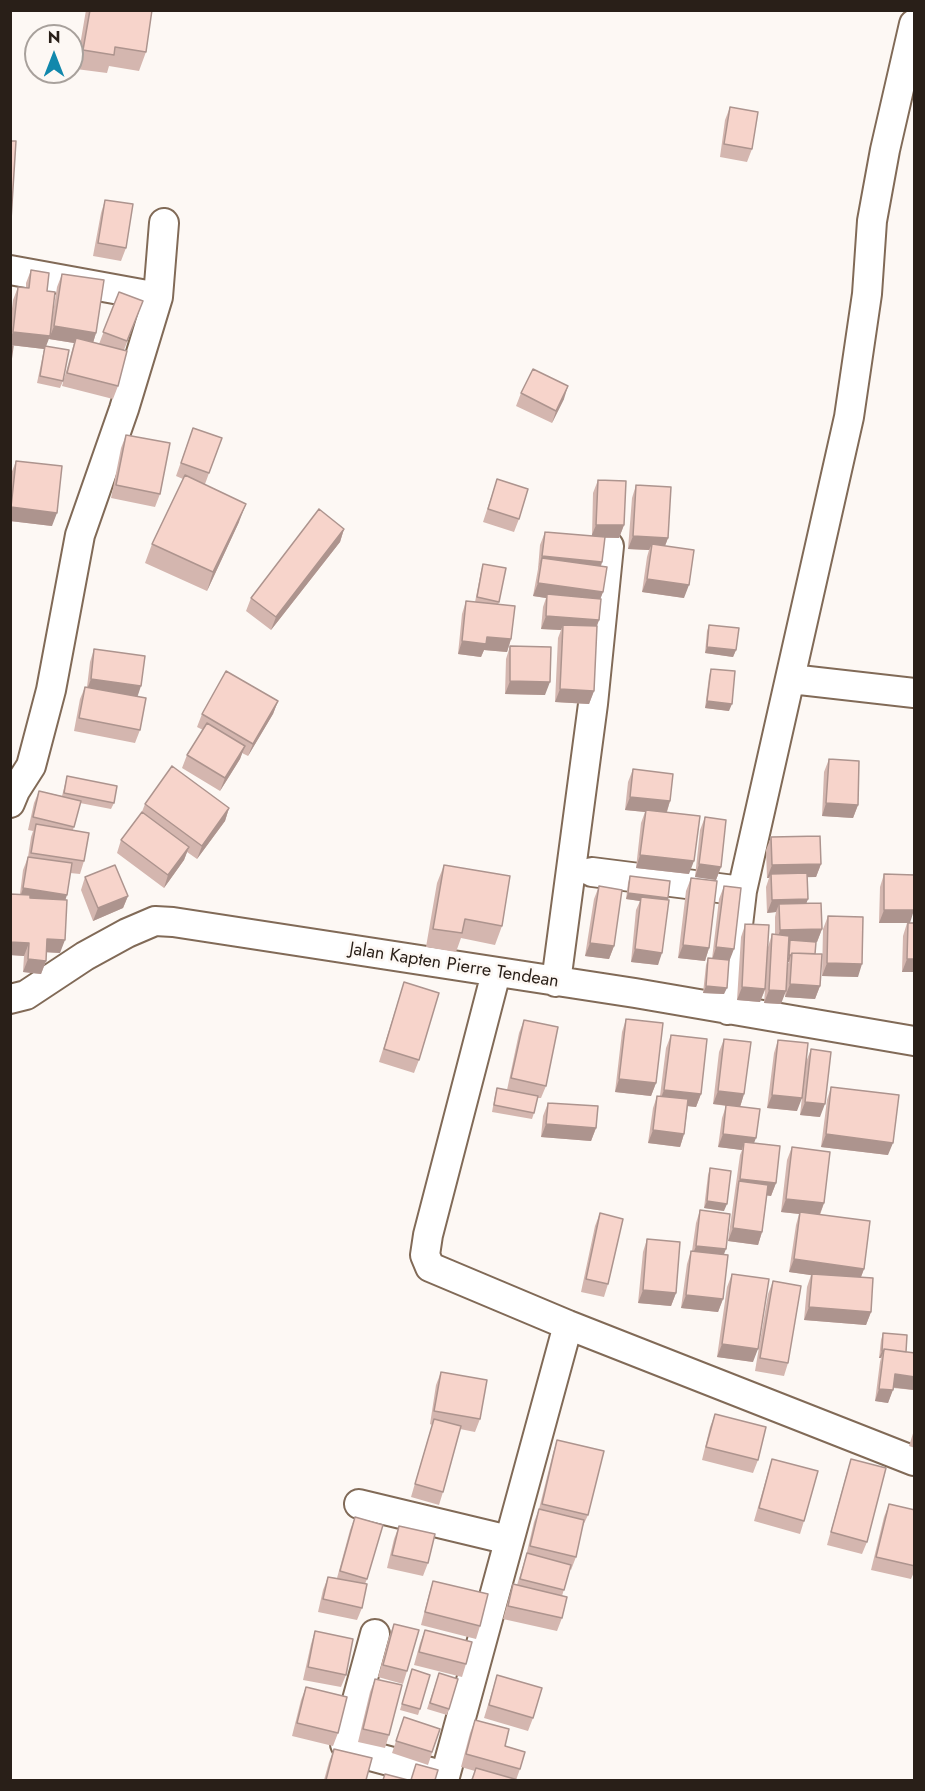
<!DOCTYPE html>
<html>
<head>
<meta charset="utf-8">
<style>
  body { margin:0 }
  #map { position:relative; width:925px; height:1791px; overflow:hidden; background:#fdf8f4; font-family:Jost,sans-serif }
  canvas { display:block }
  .frame { position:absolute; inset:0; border:12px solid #291f18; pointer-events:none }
  .north { position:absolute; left:24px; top:24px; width:60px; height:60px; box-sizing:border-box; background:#fdf8f4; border:2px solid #a8a19c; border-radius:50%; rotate:0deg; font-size:16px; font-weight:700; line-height:24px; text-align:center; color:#291f18 }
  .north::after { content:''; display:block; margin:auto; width:21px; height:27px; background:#1188ac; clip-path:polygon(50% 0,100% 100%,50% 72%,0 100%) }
</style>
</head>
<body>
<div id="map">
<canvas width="925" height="1791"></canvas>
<div class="frame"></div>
<div class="north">N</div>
</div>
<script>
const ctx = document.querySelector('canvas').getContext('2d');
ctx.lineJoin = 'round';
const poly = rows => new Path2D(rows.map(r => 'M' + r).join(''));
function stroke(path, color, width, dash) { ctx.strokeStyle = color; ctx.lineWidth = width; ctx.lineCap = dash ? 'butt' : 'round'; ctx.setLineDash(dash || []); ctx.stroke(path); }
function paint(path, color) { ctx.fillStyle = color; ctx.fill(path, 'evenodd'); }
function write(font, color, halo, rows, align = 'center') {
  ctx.font = font + ' Jost,sans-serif'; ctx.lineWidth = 5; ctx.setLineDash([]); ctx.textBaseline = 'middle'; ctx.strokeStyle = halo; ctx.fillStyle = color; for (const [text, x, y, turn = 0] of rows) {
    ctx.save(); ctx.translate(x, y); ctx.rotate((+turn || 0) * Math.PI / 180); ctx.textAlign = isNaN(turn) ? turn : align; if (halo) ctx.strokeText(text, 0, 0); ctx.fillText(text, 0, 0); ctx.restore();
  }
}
const minor = poly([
  [10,270,158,297,124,409,80,535,51,690,31,766,15,791,10,803],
  [158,297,164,223],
  [791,679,914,693],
  [592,872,742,891],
  [496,973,428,1235,425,1255,430,1267,568,1325,914,1461],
  [556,982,593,704,609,546],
  [10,999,26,995,85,956,127,933,155,921,173,922,635,993,914,1041],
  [728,1010,742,891,849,417,867,294,872,221,885,150,914,24],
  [359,1504,509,1540],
  [375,1634,345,1744,348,1750,445,1776],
  [444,1780,568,1325]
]);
stroke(minor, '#816a57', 32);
stroke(minor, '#fff', 28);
paint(poly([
  [86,10,152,10,146,52,139,71,109,66,107,73,76,69],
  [730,107,752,149,747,162,720,157,725,120],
  [105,200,126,248,121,261,93,256,101,213],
  [31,270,47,291,46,346,63,381,60,388,37,383,44,349,10,345,10,325,13,300,18,287,26,288,26,283],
  [62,274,96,333,93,343,99,344,119,292,143,301,124,350,118,386,113,399,62,386,74,343,49,339,57,287],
  [521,393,564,399,552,423,516,406],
  [193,428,222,438,205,484,239,522,207,591,145,563,152,544,183,479,176,476],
  [126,435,160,494,155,507,111,498,121,448],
  [16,461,52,526,10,521,10,479,11,474],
  [497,479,519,519,514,532,483,522],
  [598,480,624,525,619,538,605,538,602,562,601,566,603,592,600,599,599,620,597,626,594,691,589,704,555,702,558,638,561,630,541,629,543,607,546,598,533,596,538,569,540,545,545,532,592,536,593,493],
  [636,485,668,538,665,546,684,598,642,592,647,557,649,550,628,549,632,498],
  [344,529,340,542,271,630,246,611,251,598],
  [483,564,499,602,498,605,511,639,507,652,484,650,481,657,458,654,462,614,466,601,475,602,481,571],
  [709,625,736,650,733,657,705,653,707,631],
  [510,646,545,695,505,694,506,659],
  [94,649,137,697,140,730,135,743,74,731,80,699,85,687,87,687,90,662],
  [711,669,729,711,705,708,709,676],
  [278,701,273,714,248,756,242,753,240,759,220,791,182,768,187,755,203,730,197,727,202,714],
  [829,759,858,805,853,818,822,816,824,772],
  [633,769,670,801,667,812,689,874,636,868,641,823,645,812,625,810,628,782],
  [67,776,114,803,111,809,80,803,73,830,84,861,80,874,70,873,65,900,60,953,46,952,46,961,41,974,23,972,24,956,10,955,10,894,20,894,23,870,28,857,31,837,33,831,28,830,34,803,39,791,62,796],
  [145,804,229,808,225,821,197,859,187,852,184,860,164,888,117,853,121,840,141,814],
  [705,817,721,867,716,880,695,877,700,830],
  [771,837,821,864,816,877,807,877,808,899,806,903,822,929,817,942,815,942,815,954,820,986,815,999,785,997,787,965,789,962,787,962,781,1004,764,1003,765,990,760,1002,737,1000,741,937,745,925,768,947,772,934,775,935,775,917,776,912,767,913,766,887,769,878,767,878,766,850],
  [444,865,502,926,495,945,461,938,456,952,426,947,437,883],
  [884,874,910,923,915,972,902,972,903,936,907,923,879,923,880,887],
  [630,876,668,898,658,965,631,962,636,910,640,901,626,899,628,883],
  [85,877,128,896,123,908,93,921,81,890],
  [691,878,709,948,705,961,678,958,686,891],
  [599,886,614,946,609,959,585,956,594,899],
  [724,886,729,962,724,994,703,993,706,965,708,958,712,959,719,899],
  [828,916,858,977,822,976,823,929],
  [404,982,419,1060,414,1073,379,1062],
  [626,1019,656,1083,651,1096,615,1092,622,1032],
  [524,1020,546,1086,541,1098,537,1098,534,1113,532,1119,492,1112,495,1095,497,1088,507,1090,519,1033],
  [671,1035,701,1094,696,1107,688,1106,684,1134,680,1147,648,1143,653,1108,657,1096,660,1096,666,1048],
  [724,1039,744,1094,740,1107,754,1143,776,1183,771,1196,767,1195,762,1232,758,1245,728,1241,740,1155,742,1150,718,1147,722,1118,726,1106,713,1104,719,1052],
  [778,1040,797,1111,767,1108,774,1053],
  [811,1049,820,1117,800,1115,806,1062],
  [831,1087,888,1155,821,1147,827,1100],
  [548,1103,596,1128,591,1141,541,1137,543,1116],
  [792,1147,824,1203,820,1215,864,1269,861,1277,871,1312,866,1325,804,1320,807,1287,811,1275,789,1272,796,1225,799,1214,781,1212,787,1160],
  [710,1168,724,1211,704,1208,708,1175],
  [700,1210,724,1255,723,1299,718,1312,681,1308,687,1264,691,1251,692,1251,696,1223],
  [600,1213,608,1284,604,1297,581,1292,595,1226],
  [647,1239,676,1293,671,1306,638,1303,643,1252],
  [732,1274,753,1362,717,1357,727,1287],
  [773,1281,788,1363,784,1376,755,1371,768,1294],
  [883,1333,906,1352,915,1353,914,1390,893,1388,888,1403,875,1401,880,1362,881,1358,879,1358,881,1340],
  [441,1372,480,1419,475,1432,460,1429,443,1492,439,1505,411,1497,432,1425,430,1424,436,1385],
  [715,1414,758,1460,753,1473,702,1460,710,1427],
  [915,1427,915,1448,909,1446],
  [557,1440,588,1515,582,1528,576,1557,571,1570,570,1569,562,1596,562,1618,557,1631,503,1619,509,1597,513,1584,517,1585,526,1556,534,1522,539,1509,553,1453],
  [772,1459,804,1521,800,1534,754,1521,768,1472],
  [851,1459,867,1542,862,1554,827,1545,847,1472],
  [889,1504,915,1510,915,1570,911,1579,871,1570,884,1517],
  [355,1517,367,1579,365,1584,362,1608,357,1620,318,1612,323,1590,328,1577,337,1578,350,1530],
  [399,1526,428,1563,423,1576,387,1568,394,1539],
  [433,1581,480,1626,476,1639,421,1625,429,1594],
  [394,1624,407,1671,403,1684,378,1677,389,1637],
  [425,1630,466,1664,462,1677,414,1665,420,1643],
  [315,1631,346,1675,341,1687,303,1680,311,1644],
  [412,1669,420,1709,418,1715,400,1710],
  [439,1673,458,1679,447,1715,427,1709],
  [497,1675,533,1718,528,1731,484,1718],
  [375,1679,389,1735,385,1748,358,1742,370,1692],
  [306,1687,338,1733,333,1746,292,1736,301,1700],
  [404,1717,440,1729,428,1765,392,1753],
  [475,1720,505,1746,520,1769,516,1780,471,1780,475,1771,461,1767,470,1733],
  [334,1749,366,1780,324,1780,329,1762]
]), '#d4b6af');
paint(poly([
  [54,326,96,333,92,346,76,338,74,343,49,339],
  [13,332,50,336,45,349,45,346,44,349,10,345,10,338],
  [568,386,564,399,552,423,556,411],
  [246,504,239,522,207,591,213,572],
  [11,507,57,513,52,526,10,521],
  [596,525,624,525,619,538,591,537],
  [344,529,340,542,271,630,276,617],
  [633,536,668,538,663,551,652,544,649,550,628,549],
  [542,556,602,562,598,575,542,558,538,569],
  [647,579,689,585,684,598,642,592],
  [538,583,603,592,598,605,547,594,546,598,533,596],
  [546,616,599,620,594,633,563,625,561,630,541,629],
  [487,637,511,639,507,652,484,650,481,657,458,654,462,641],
  [707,647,736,650,733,657,705,653],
  [91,679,141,686,137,698,86,692],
  [510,681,550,682,545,695,505,694],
  [560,689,594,691,589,704,555,702],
  [278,701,273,714,248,756,253,744],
  [707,701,732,704,729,711,705,708],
  [245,746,240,759,220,791,225,778],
  [630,797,670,801,666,814,625,810],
  [826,803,858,805,853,818,822,816],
  [229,808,225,821,197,859,202,846],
  [189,847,184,860,164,888,168,875],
  [640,855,694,861,689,874,636,868],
  [699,864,721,867,716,880,695,877],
  [821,864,816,877,771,878,771,874,769,878,767,878,772,865],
  [23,888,67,895,63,907,19,901],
  [628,893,668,898,666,904,641,897,640,901,626,899],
  [128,896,123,908,93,921,98,908],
  [808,899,803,912,779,904,776,912,767,913,772,900],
  [884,910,914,910,910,923,879,923],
  [822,929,817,942,790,943,790,940,789,943,776,943,780,930],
  [47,939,65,940,60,953,42,952],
  [10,942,29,943,24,956,10,955],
  [590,943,614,946,609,959,585,956],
  [683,945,709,948,705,961,678,958],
  [716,947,734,949,729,962,712,960],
  [635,949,662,953,658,965,631,962],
  [789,955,791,955,789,962,787,962],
  [28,959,46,961,41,974,23,972],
  [907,959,915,959,915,972,902,972],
  [827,963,862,964,858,977,822,976],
  [790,984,820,986,815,999,785,997],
  [706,986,727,988,724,994,703,993],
  [742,987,765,989,760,1002,737,1000],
  [769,990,786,991,781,1004,764,1003],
  [619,1079,656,1083,651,1096,615,1092],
  [664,1090,701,1094,696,1107,659,1103],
  [718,1091,744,1094,740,1107,713,1104],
  [772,1095,802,1098,797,1111,767,1108],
  [805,1102,825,1104,820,1117,800,1115],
  [546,1124,596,1128,591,1141,541,1137],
  [653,1130,684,1134,680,1147,648,1143],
  [723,1134,756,1138,751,1151,744,1142,742,1150,718,1147],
  [826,1134,893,1143,888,1155,821,1147],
  [740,1179,776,1183,771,1196,737,1192,739,1181,735,1192],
  [786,1199,824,1203,819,1216,781,1212],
  [707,1201,727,1204,724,1211,704,1208],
  [733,1228,762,1232,758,1245,728,1241],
  [696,1246,726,1249,721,1262,691,1259],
  [794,1259,864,1269,859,1282,789,1272],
  [643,1290,676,1293,671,1306,638,1303],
  [686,1295,723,1299,718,1312,681,1308],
  [809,1307,871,1312,866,1325,804,1320],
  [722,1344,758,1349,753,1362,717,1357],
  [882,1351,884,1351,881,1358,879,1358],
  [895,1374,915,1377,914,1390,890,1387],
  [879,1389,893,1390,888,1403,875,1401]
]), '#ad948e');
const building = poly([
  [90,10,152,10,146,52,115,47,114,55,83,50,90,10],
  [730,107,758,112,752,149,724,144,730,107],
  [10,141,16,141,11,220,10,220,10,141],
  [105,200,133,204,126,248,98,243,105,200],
  [31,270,49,273,47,291,55,292,50,336,13,332,18,287,29,288,31,270],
  [62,274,104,280,96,333,54,326,62,274],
  [119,292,143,301,127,341,103,332,119,292],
  [76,338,127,351,118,386,67,373,76,338],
  [10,346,13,346,10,368,10,346],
  [45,346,69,350,63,381,40,376,45,346],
  [533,369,568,386,556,411,521,393,533,369],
  [193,428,222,438,209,473,181,463,193,428],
  [126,435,170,443,160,494,116,485,126,435],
  [16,461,62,466,57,513,11,507,16,461],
  [185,475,246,504,213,572,152,544,185,475],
  [497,479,528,489,519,519,488,509,497,479],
  [598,480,626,481,624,525,596,525,598,480],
  [636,485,671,487,668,538,633,536,636,485],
  [319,509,344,529,276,617,251,598,319,509],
  [545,532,605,537,602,562,542,556,545,532],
  [652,544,694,550,689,585,647,579,652,544],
  [542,558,607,567,603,592,538,583,542,558],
  [483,564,506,568,499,602,477,597,483,564],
  [547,594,601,599,599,620,546,616,547,594],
  [466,601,515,606,511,639,487,637,486,644,462,641,466,601],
  [563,625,597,626,594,691,560,689,563,625],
  [709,625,739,628,736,650,707,647,709,625],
  [510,646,551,647,550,682,510,681,510,646],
  [94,649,145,656,141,686,91,679,94,649],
  [711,669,735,671,732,704,707,701,711,669],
  [226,671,278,701,253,744,202,714,226,671],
  [85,687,146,698,140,730,79,718,85,687],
  [207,723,245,746,225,778,187,755,207,723],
  [829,759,859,761,858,805,826,803,829,759],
  [172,766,229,808,202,846,145,804,172,766],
  [633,769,673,774,670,801,630,797,633,769],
  [67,776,117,786,114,803,64,793,67,776],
  [39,791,81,801,74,827,33,817,39,791],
  [646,810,700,816,694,861,640,855,646,810],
  [142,812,189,847,168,875,121,840,142,812],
  [705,817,726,820,721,867,699,864,705,817],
  [36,824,89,833,84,861,31,853,36,824],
  [820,836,821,864,772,865,771,837,820,836],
  [28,857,72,863,67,895,23,888,28,857],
  [115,865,128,896,98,908,85,877,115,865],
  [444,865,510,876,502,926,465,919,462,933,433,929,444,865],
  [807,873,808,899,772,900,771,874,807,873],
  [884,874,915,875,914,910,884,910,884,874],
  [630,876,670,881,668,898,628,893,630,876],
  [691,878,717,881,709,948,683,945,691,878],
  [599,886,622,890,614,946,590,943,599,886],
  [724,886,741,888,734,949,716,947,724,886],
  [10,894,30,895,30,898,67,900,65,940,47,939,46,961,28,959,29,943,10,942,10,894],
  [641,897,669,900,662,953,635,949,641,897],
  [821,903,822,929,780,930,779,904,821,903],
  [828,916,863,917,862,964,827,963,828,916],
  [908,923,915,923,915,959,907,959,908,923],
  [745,924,769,925,765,989,742,987,745,924],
  [772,934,789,936,786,991,769,990,772,934],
  [790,940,816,942,815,954,792,953,791,955,789,955,790,940],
  [792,953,822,954,820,986,790,984,792,953],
  [708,958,729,960,727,988,706,986,708,958],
  [404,982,439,993,419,1060,384,1049,404,982],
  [626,1019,663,1023,656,1083,619,1079,626,1019],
  [524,1020,558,1027,546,1086,511,1078,524,1020],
  [671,1035,707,1039,701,1094,664,1090,671,1035],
  [724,1039,751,1042,744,1094,718,1091,724,1039],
  [778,1040,808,1043,802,1098,772,1095,778,1040],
  [811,1049,831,1052,825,1104,805,1102,811,1049],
  [831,1087,899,1095,893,1143,826,1134,831,1087],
  [497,1088,538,1096,534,1113,494,1105,497,1088],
  [657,1096,688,1099,684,1134,653,1130,657,1096],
  [548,1103,598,1106,596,1128,546,1124,548,1103],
  [726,1105,760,1109,756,1138,723,1134,726,1105],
  [744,1142,780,1146,776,1183,740,1179,744,1142],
  [792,1147,830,1152,824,1203,786,1199,792,1147],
  [710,1168,731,1171,727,1204,707,1201,710,1168],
  [739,1181,768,1185,762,1232,733,1228,739,1181],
  [700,1210,730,1214,726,1249,696,1246,700,1210],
  [800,1212,870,1221,864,1269,794,1259,800,1212],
  [600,1213,623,1219,608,1284,586,1279,600,1213],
  [647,1239,680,1242,676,1293,643,1290,647,1239],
  [691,1251,728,1255,723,1299,686,1295,691,1251],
  [732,1274,769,1279,758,1349,722,1344,732,1274],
  [812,1274,873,1278,871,1312,809,1307,812,1274],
  [773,1281,801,1286,788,1363,760,1358,773,1281],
  [883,1333,907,1335,906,1352,884,1349,884,1351,882,1351,883,1333],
  [884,1349,915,1353,915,1377,895,1374,893,1390,879,1389,884,1349],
  [441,1372,487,1380,480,1419,434,1411,441,1372],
  [715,1414,766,1427,758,1460,706,1447,715,1414],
  [434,1419,461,1426,443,1492,415,1484,434,1419],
  [557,1440,604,1451,588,1515,542,1504,557,1440],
  [772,1459,818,1471,804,1521,759,1508,772,1459],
  [851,1459,886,1468,867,1542,831,1532,851,1459],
  [889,1504,915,1510,915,1566,876,1557,889,1504],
  [539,1509,584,1520,576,1557,530,1546,539,1509],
  [355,1517,383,1525,367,1579,340,1571,355,1517],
  [399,1526,435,1534,428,1563,392,1555,399,1526],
  [527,1553,571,1565,564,1590,520,1579,527,1553],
  [328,1577,367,1584,362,1608,323,1599,328,1577],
  [433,1581,488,1594,480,1626,425,1612,433,1581],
  [513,1584,567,1597,562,1618,508,1606,513,1584],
  [394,1624,419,1630,407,1671,383,1665,394,1624],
  [425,1630,472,1642,466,1664,419,1652,425,1630],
  [315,1631,353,1639,346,1675,308,1667,315,1631],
  [412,1669,430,1675,420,1709,402,1704,412,1669],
  [439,1673,458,1679,449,1709,430,1703,439,1673],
  [497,1675,542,1688,533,1718,489,1705,497,1675],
  [375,1679,402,1685,389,1735,363,1729,375,1679],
  [306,1687,347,1697,338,1733,297,1723,306,1687],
  [404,1717,440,1729,432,1752,396,1741,404,1717],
  [475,1720,509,1729,505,1746,525,1752,520,1769,466,1754,475,1720],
  [334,1749,372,1758,366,1780,326,1780,334,1749],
  [416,1764,438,1770,435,1780,411,1780,416,1764],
  [476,1768,518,1780,472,1780,476,1768],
  [385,1774,408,1780,383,1780,385,1774]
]);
paint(building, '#f7d4cb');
stroke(building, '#ad948e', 1.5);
write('18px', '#291f18', '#fdf8f4', [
  ["Jalan Kapten Pierre Tendean",454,966,9]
]);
</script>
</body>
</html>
